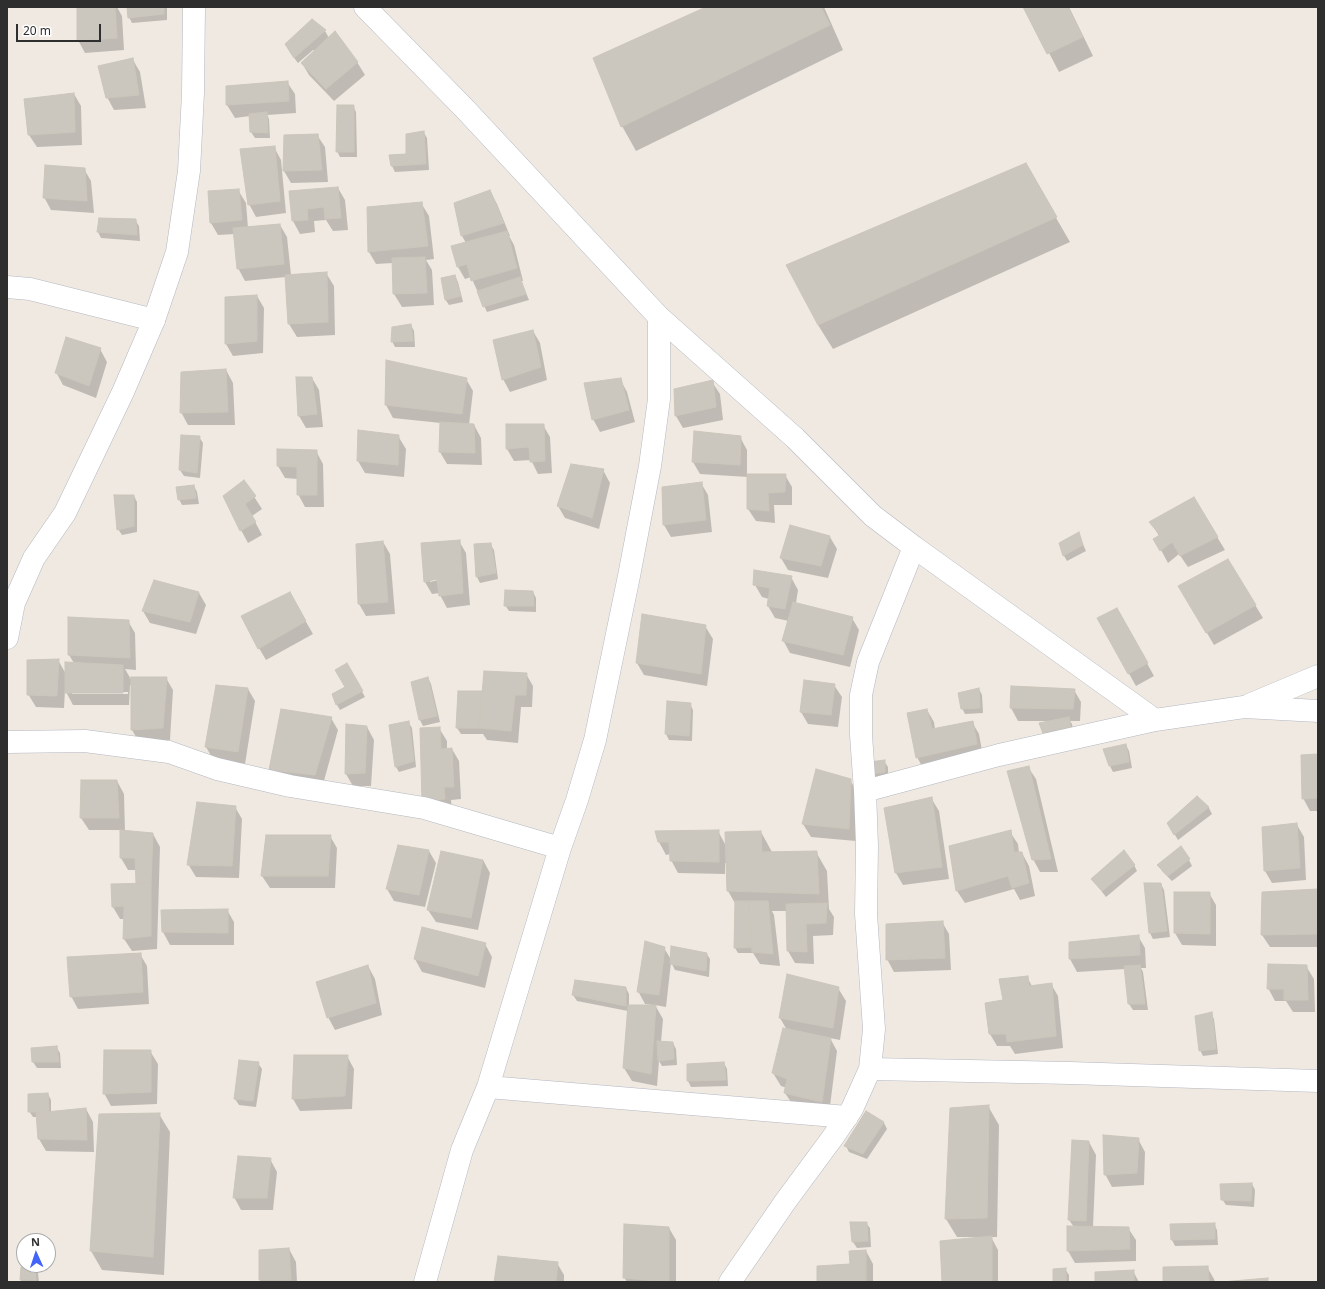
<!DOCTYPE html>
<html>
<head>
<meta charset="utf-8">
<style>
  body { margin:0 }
  #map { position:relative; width:1325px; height:1289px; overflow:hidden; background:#efe9e1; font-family:"Noto Sans",sans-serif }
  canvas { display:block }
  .frame { position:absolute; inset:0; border:8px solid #2e2e2e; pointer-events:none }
  .north { position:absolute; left:16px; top:1233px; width:40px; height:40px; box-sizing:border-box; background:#fff; border:1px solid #ababab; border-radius:50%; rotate:357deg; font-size:11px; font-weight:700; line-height:16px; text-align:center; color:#2e2e2e }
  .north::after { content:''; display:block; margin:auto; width:14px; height:18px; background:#4264fb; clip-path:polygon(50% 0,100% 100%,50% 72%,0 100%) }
  .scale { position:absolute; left:16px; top:24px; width:85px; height:18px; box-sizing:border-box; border:2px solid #2e2e2e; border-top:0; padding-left:5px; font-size:12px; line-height:14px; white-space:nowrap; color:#2e2e2e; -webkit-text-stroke:3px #fff; paint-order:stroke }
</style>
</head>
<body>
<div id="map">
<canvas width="1325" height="1289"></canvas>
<div class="frame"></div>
<div class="north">N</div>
<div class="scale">20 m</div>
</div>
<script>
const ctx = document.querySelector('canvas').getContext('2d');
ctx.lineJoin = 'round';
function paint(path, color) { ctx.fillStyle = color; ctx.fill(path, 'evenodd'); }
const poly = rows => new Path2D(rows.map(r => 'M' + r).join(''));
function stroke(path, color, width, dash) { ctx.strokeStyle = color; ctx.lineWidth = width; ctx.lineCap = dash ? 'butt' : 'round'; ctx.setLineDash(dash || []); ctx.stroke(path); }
paint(poly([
  [78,7,117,7,122,16,124,50,85,53,78,40],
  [128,7,167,7,167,20,132,23,129,17],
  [708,7,824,7,843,50,636,151,622,126],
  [1025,7,1069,7,1093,56,1059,72],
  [312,20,325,31,329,38,357,62,365,75,334,101,309,75,302,63,315,51,313,50,298,63,289,51],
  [133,60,140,72,146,108,114,110,107,97],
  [287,82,295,94,296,113,267,115,269,119,270,138,255,138,251,132,250,116,235,118,227,105,227,87],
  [74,94,81,106,82,145,37,147,29,135],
  [353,106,356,112,357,157,340,157,337,151],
  [424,133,427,138,429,170,395,172,392,166,407,155],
  [317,135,325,147,328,182,291,183,284,171],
  [274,147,281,160,286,213,256,217,249,204],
  [1025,164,1070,242,833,349,818,325],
  [84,169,91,181,94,213,51,210,44,197],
  [338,188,345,200,348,230,333,231,326,220,314,221,315,232,300,234,293,221,291,192],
  [238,190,246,203,248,228,280,225,287,237,291,275,326,273,334,286,335,335,297,337,289,324,286,277,245,281,238,268,235,234,218,235,211,223,209,192],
  [490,191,497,204,510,236,509,236,514,245,523,281,521,281,529,300,487,312,471,277,465,279,458,267,466,243,462,236],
  [421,203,429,216,434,259,426,260,432,270,434,305,402,307,394,294,393,263,376,264,369,252,368,208],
  [135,220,139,226,140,241,101,238,98,232],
  [455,276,458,282,463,302,449,305,445,299],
  [257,296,264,308,263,353,233,356,226,344],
  [411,325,414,331,415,347,395,347,392,341],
  [533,331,540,343,547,380,510,392,503,379],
  [100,349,107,362,96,398,63,385,56,372],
  [226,370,233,383,235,425,188,425,181,412],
  [312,378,319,390,323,427,306,428,299,416],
  [466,379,473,391,469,425,474,425,481,438,482,465,447,464,440,452,441,423,393,418,386,405],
  [620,379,627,392,635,422,600,432,593,419],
  [712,382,720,394,723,420,683,428,676,416,675,390],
  [543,425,550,437,552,473,538,474,531,460,514,461,507,449],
  [398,436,406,449,404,477,365,473,358,461],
  [199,437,203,443,200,478,184,476,180,470],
  [740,437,747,450,747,475,785,475,792,487,792,505,774,505,775,523,756,521,748,509,748,477,700,474,693,462],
  [316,451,323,464,324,507,305,507,298,494,298,479,285,478,278,466],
  [603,470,610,483,599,529,565,518,558,506],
  [244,481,262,509,252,516,262,535,248,543,241,530],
  [701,483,708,495,712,532,671,537,664,525],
  [194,486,197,492,199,504,182,505,179,499],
  [134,496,137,502,137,532,122,535,118,529],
  [1194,499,1225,550,1188,567,1179,554,1168,563,1161,550,1159,536,1151,522],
  [1078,533,1086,551,1067,561,1064,556,1060,543],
  [830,537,837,549,828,578,788,570,781,558],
  [459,541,466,553,470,605,447,608,440,595,440,593,432,594,425,582],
  [442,577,442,579,430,582,430,580],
  [383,542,390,554,395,614,366,616,359,604,357,544],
  [490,544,494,550,498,579,480,583,477,577,475,545],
  [1228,560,1263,618,1214,645,1187,599],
  [791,577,798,590,796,603,852,618,859,630,850,667,790,653,783,640,789,621,775,618,768,606,769,599,762,597,755,585],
  [155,581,199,593,206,605,196,634,150,623,143,611],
  [533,592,536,598,536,612,509,611,505,605],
  [290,594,313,634,266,660,259,648],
  [1117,609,1154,676,1136,686,1098,619],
  [128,621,135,633,136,670,125,669,132,681,166,678,173,690,170,740,139,742,132,730,132,685,130,685,129,705,73,705,65,690,64,708,36,707,28,694,58,660,66,674,74,663,69,655],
  [72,692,128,692,128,694,72,694],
  [705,626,713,639,707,686,644,675,637,663],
  [347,664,365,697,340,710,337,705,346,687],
  [526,674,533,686,532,707,521,707,518,743,487,740,483,734,461,734,457,728,459,692,483,692],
  [428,678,431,684,440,722,423,726,420,720,412,683],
  [834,685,842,697,838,727,808,724,801,712],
  [1012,687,1074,690,1081,702,1080,721,1070,721,1072,724,1074,736,1049,721,1018,721,1011,708],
  [248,689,255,701,245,764,213,759,206,747],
  [979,689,982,695,983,713,965,714,962,708],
  [690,704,693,710,692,741,669,740,666,734],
  [927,710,934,722,935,729,972,722,979,734,983,756,924,770,917,757],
  [331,718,338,730,322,788,278,783,270,770],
  [409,723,412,728,416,767,399,772,396,767],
  [367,727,374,740,371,786,353,786,346,774],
  [439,728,447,741,447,749,452,749,459,761,461,799,451,800,452,811,430,814],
  [1126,745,1129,751,1132,768,1113,772,1110,766,1105,749],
  [1318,755,1318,811,1310,811,1303,798],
  [884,761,888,767,888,778,876,780,872,774],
  [1028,767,1036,779,1058,872,1040,872,1033,859],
  [817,770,850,780,857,792,856,841,811,837,803,824],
  [117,781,124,794,125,832,153,834,160,847,157,949,132,951,124,939,125,919,120,919,113,907,137,884,137,870,128,870,121,858,121,830,89,830,81,818],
  [1197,797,1209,808,1212,814,1178,840,1168,823],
  [931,798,939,811,949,879,903,885,896,873,885,809],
  [235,807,242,819,239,878,196,877,188,864],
  [1297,825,1304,837,1306,880,1272,883,1265,871],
  [718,831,726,846,761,832,772,852,816,852,827,871,829,909,834,917,833,935,813,936,814,964,795,963,788,951,787,911,772,911,774,915,780,966,760,964,753,953,738,953,735,948,736,905,728,891,727,863,725,863,725,874,678,873,671,860,670,854,666,855,659,842],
  [1010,832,1018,844,1019,853,1022,853,1029,866,1035,896,1020,900,1014,889,965,903,957,891,950,847],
  [330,836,337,848,335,888,270,888,262,876],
  [429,851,436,863,425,907,394,901,387,889],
  [483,860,490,873,478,930,436,922,428,910],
  [1189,860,1192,866,1172,881,1162,871,1158,865],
  [1134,865,1137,871,1106,897,1092,879],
  [1161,884,1164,890,1170,937,1153,939,1150,933],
  [1318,890,1318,947,1270,947,1262,935,1263,893],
  [1209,893,1216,905,1216,946,1182,945,1175,933],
  [227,910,234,922,234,945,170,945,163,932,162,911],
  [942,922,949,934,951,970,894,972,887,959],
  [423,929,485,944,492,957,485,988,422,972,415,959],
  [1138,936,1145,948,1146,968,1141,968,1143,972,1148,1010,1133,1010,1129,1004,1125,969,1077,972,1070,959,1070,943],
  [664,948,672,961,706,953,710,959,709,977,675,970,671,962,666,1007,655,1005,663,1019,661,1042,673,1043,676,1049,677,1065,662,1066,659,1061,657,1086,632,1081,624,1068,628,1011,577,1001,573,995,626,988,629,994,629,1006,652,1006,652,1005,645,1004,638,991],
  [140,954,147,966,149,1004,78,1009,71,996],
  [368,966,375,979,382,1015,335,1030,328,1017],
  [1306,966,1314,979,1315,1012,1293,1012,1286,1001,1275,1001,1268,988],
  [1027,977,1032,986,1051,984,1058,996,1063,1048,1015,1054,1010,1046,997,1046,990,1034,1004,1001],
  [838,988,846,1001,840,1040,830,1038,837,1051,829,1114,793,1105,785,1093,787,1088,781,1086,773,1073,787,1030,780,1018],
  [1211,1014,1214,1019,1218,1054,1203,1056,1200,1050],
  [57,1048,60,1053,61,1068,37,1068,33,1062,32,1049],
  [150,1051,158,1064,157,1104,111,1106,104,1093],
  [295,1056,347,1056,354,1069,352,1109,300,1111,293,1099],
  [239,1061,258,1063,262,1069,256,1107,239,1105,235,1099],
  [724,1063,727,1069,728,1086,691,1087,688,1081],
  [48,1094,51,1100,51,1112,86,1109,93,1122,94,1152,46,1151,39,1139,37,1117,33,1117,29,1111],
  [988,1106,999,1125,997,1237,991,1237,998,1250,998,1282,943,1282,979,1238,979,1237,957,1237,946,1219],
  [867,1112,884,1123,887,1129,867,1159,849,1152,846,1146],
  [159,1114,170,1132,164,1275,102,1270,91,1251,100,1115],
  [1138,1139,1145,1152,1144,1185,1112,1187,1105,1174],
  [1073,1142,1089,1142,1096,1155,1093,1227,1128,1228,1136,1240,1136,1261,1075,1263,1068,1251,1074,1227,1069,1220],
  [270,1159,277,1172,273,1210,241,1210,234,1197],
  [1252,1184,1255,1190,1254,1207,1226,1205,1222,1199],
  [866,1223,870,1228,871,1247,857,1248,853,1242],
  [1214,1224,1217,1230,1218,1245,1175,1246,1172,1240,1171,1225],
  [669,1228,676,1240,676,1282,627,1282,624,1277],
  [289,1249,296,1262,297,1282,261,1282,260,1280],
  [866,1251,873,1264,873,1282,818,1282,851,1265],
  [557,1263,564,1275,564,1282,495,1282],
  [35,1267,38,1273,39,1282,22,1282,21,1280],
  [1207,1267,1214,1279,1215,1282,1164,1282],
  [1065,1269,1069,1275,1069,1282,1054,1282],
  [1133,1271,1139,1282,1096,1282]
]), '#0003');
const building = poly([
  [77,7,115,7,117,38,77,41,77,7],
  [127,7,164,7,164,14,128,18,127,7],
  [706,7,821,7,830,25,621,127,593,58,706,7],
  [1023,7,1068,7,1083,37,1047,54,1023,7],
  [312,19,326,30,294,58,285,44,312,19],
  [335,31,358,62,326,89,301,63,335,31],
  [133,58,139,95,106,98,98,66,133,58],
  [288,81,289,101,226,105,226,86,288,81],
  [74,93,75,132,28,135,24,99,74,93],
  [337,105,354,105,354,152,336,152,337,105],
  [267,112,268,133,250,132,249,114,267,112],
  [424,131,426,164,391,166,389,155,406,154,406,134,424,131],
  [318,134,322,170,283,171,284,135,318,134],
  [275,146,280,201,248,205,240,149,275,146],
  [1026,163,1057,217,818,325,786,265,1026,163],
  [45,165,85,168,87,201,43,198,45,165],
  [338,187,341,218,325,219,324,207,307,209,308,220,292,221,289,191,338,187],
  [239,189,242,220,210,223,208,191,239,189],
  [490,190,504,223,461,236,454,203,490,190],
  [422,202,428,246,368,252,367,207,422,202],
  [99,218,136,219,137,235,97,232,99,218],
  [280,224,284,264,237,269,233,228,280,224],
  [507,231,517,268,471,281,467,264,457,267,451,246,507,231],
  [425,257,427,293,393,294,392,258,425,257],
  [327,272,328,322,288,324,285,275,327,272],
  [455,275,461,296,445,300,441,278,455,275],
  [520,277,526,294,483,307,477,291,520,277],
  [257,295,257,341,225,344,225,297,257,295],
  [411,324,413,341,391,342,392,327,411,324],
  [533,330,541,367,502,380,493,340,533,330],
  [66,337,101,348,89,386,55,373,66,337],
  [386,360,467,378,462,414,385,405,386,360],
  [226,369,228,412,180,413,181,372,226,369],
  [296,377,312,377,317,414,298,416,296,377],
  [621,378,629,410,592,420,584,383,621,378],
  [713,380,716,407,675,416,674,389,713,380],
  [440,422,474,424,475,453,439,452,440,422],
  [506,424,544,424,545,461,530,462,529,447,506,449,506,424],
  [358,430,399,435,398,465,357,461,358,430],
  [694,431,741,436,740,465,692,462,694,431],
  [181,435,200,436,197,473,179,470,181,435],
  [277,449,317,450,317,495,297,495,297,467,277,466,277,449],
  [571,464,604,469,592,518,557,506,571,464],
  [747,474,786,474,785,492,768,493,769,511,747,509,747,474],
  [244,480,256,496,245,504,256,522,240,531,223,496,244,480],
  [702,482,706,520,663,525,662,487,702,482],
  [194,485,196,498,178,500,176,487,194,485],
  [114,495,134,495,134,526,117,530,114,495],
  [1194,497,1218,537,1180,556,1172,542,1160,551,1153,539,1160,535,1149,522,1194,497],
  [790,525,830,536,821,566,780,558,790,525],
  [1079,532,1083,545,1063,556,1059,543,1079,532],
  [460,540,463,593,439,596,437,579,424,582,421,543,460,540],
  [383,541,388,602,358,604,356,544,383,541],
  [491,543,496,573,476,577,474,544,491,543],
  [1228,559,1256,605,1206,633,1178,586,1228,559],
  [754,570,792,576,785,609,767,606,770,588,753,585,754,570],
  [154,580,199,592,190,622,142,611,154,580],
  [505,590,533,591,534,606,504,606,505,590],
  [290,592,306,621,258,649,241,616,290,592],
  [793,602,853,617,843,655,782,641,793,602],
  [1117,608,1148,663,1128,674,1097,618,1117,608],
  [642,614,706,625,701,674,636,663,642,614],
  [68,617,129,620,130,658,68,655,68,617],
  [59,659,57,696,27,695,27,660,59,659],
  [65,662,123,665,123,693,65,693,65,662],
  [347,663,363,691,336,705,332,694,345,687,335,670,347,663],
  [484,671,527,673,526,695,515,695,511,731,479,728,484,671],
  [131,677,167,677,163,728,131,730,131,677],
  [428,677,437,716,419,720,411,682,428,677],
  [804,680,835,684,831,715,800,712,804,680],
  [216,685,248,688,238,752,205,747,216,685],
  [1011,686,1075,689,1073,709,1010,708,1011,686],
  [979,688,980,708,961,709,958,693,979,688],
  [458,691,482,691,479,728,456,728,458,691],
  [667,701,691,703,689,736,665,734,667,701],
  [281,709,332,717,315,775,269,770,281,709],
  [927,709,932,729,973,721,977,744,916,758,907,713,927,709],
  [1069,717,1071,730,1044,736,1039,723,1069,717],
  [409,721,414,761,395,767,389,725,409,721],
  [346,724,367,726,365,773,345,774,346,724],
  [440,727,441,749,452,748,454,787,444,787,445,799,422,802,420,728,440,727],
  [1126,744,1129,762,1109,766,1103,749,1126,744],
  [1318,754,1318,798,1302,799,1301,755,1318,754],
  [885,760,885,772,871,774,869,762,885,760],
  [1029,766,1051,859,1032,860,1007,771,1029,766],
  [816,769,851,779,849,829,802,824,816,769],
  [81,780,117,780,119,818,80,818,81,780],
  [1197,796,1209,807,1174,835,1167,823,1197,796],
  [932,797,942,867,895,873,884,808,932,797],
  [197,802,236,806,232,866,187,865,197,802],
  [1297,823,1300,868,1264,871,1262,827,1297,823],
  [120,830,153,833,151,883,136,883,135,858,120,858,120,830],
  [719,830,719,862,670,861,669,842,658,842,655,831,719,830],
  [1011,830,1014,852,1022,852,1029,883,1012,888,1008,876,956,891,949,846,1011,830],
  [761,831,762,852,817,851,819,894,727,891,725,832,761,831],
  [266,835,331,835,328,876,261,876,266,835],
  [398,845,429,850,419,895,386,889,398,845],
  [1181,846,1190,859,1168,876,1157,865,1181,846],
  [1124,850,1135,865,1102,891,1091,879,1124,850],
  [441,851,483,860,471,918,427,910,441,851],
  [151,883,151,936,123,939,124,906,112,907,111,884,151,883],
  [1144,883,1161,883,1167,931,1149,933,1144,883],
  [1318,889,1318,934,1261,935,1262,892,1318,889],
  [1174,892,1210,892,1210,934,1174,933,1174,892],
  [735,901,749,901,752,947,734,948,735,901],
  [749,901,768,901,773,954,752,952,749,901],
  [827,903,826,923,806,924,807,952,787,951,786,904,827,903],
  [228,909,228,933,162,932,161,910,228,909],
  [943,921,945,958,886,960,886,924,943,921],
  [422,927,486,943,478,976,414,959,422,927],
  [1139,935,1140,955,1069,959,1069,942,1139,935],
  [645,941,665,947,659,995,637,992,645,941],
  [671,946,707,953,706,971,670,964,671,946],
  [141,953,143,992,70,997,67,957,141,953],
  [1268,964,1307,965,1308,1000,1284,1000,1284,989,1267,989,1268,964],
  [368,965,376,1003,327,1018,316,982,368,965],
  [1140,965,1145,1004,1128,1004,1124,966,1140,965],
  [787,974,839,987,833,1028,779,1018,787,974],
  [1028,976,1029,986,1052,983,1056,1036,1007,1042,1006,1034,989,1034,985,1003,1003,1000,999,979,1028,976],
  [575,980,626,987,626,1006,572,995,575,980],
  [628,1005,656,1005,651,1074,623,1068,628,1005],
  [1212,1012,1216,1049,1199,1051,1195,1016,1212,1012],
  [783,1028,831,1038,822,1102,784,1093,787,1079,772,1073,783,1028],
  [657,1041,673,1042,674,1059,658,1061,657,1041],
  [57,1046,59,1062,32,1062,31,1048,57,1046],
  [104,1050,151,1050,151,1092,103,1094,104,1050],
  [294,1055,348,1055,345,1096,292,1099,294,1055],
  [239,1060,259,1062,253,1101,234,1099,239,1060],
  [724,1062,726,1080,687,1081,687,1064,724,1062],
  [48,1093,49,1112,28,1112,28,1094,48,1093],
  [989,1105,987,1218,945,1219,950,1108,989,1105],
  [86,1108,87,1140,38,1139,36,1113,86,1108],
  [866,1111,884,1122,863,1154,844,1146,866,1111],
  [160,1113,153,1257,90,1251,99,1114,160,1113],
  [1103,1135,1139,1138,1137,1173,1104,1175,1103,1135],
  [1072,1140,1089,1141,1086,1221,1068,1220,1072,1140],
  [238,1156,271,1158,267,1198,233,1198,238,1156],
  [1252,1183,1251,1201,1221,1200,1220,1184,1252,1183],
  [850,1222,867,1222,868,1241,852,1242,850,1222],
  [1215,1223,1215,1239,1171,1240,1170,1224,1215,1223],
  [624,1224,669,1227,669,1282,623,1278,624,1224],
  [1067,1226,1129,1227,1130,1249,1067,1251,1067,1226],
  [992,1236,992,1282,942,1282,940,1241,992,1236],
  [289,1248,291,1280,259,1280,259,1250,289,1248],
  [866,1250,866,1282,817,1282,817,1266,850,1264,849,1251,866,1250],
  [498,1256,558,1262,556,1282,494,1282,498,1256],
  [35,1266,36,1280,20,1280,21,1267,35,1266],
  [1208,1266,1209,1282,1163,1282,1163,1267,1208,1266],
  [1066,1268,1066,1282,1053,1282,1053,1269,1066,1268],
  [1134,1270,1134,1282,1095,1282,1095,1272,1134,1270],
  [1268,1278,1268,1282,1221,1282,1268,1278]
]);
paint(building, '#cbc7bf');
stroke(building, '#cbc5ba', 1);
const street = poly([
  [365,7,465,109,659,317,795,438,873,516,914,547,1155,720],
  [7,287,30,289,154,320],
  [1249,705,1318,676],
  [7,742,85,741,169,752,217,769,290,786,424,808,560,848],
  [865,791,999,755,1155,720,1244,707,1318,711],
  [870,1069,1070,1073,1318,1081],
  [488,1087,847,1117],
  [425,1282,462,1150,488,1087,560,848,577,800,595,740,629,576,650,466,659,399,659,317],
  [730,1282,785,1202,833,1137,852,1109,870,1069,874,1029,866,914,867,846,865,791,861,735,861,695,868,662,914,547]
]);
const secondary = poly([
  [7,638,14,603,34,558,65,513,123,392,154,320,177,252,189,171,193,93,194,7]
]);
stroke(street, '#b4b7c1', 23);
stroke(secondary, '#b4b7c1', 23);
stroke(street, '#fff', 22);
stroke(secondary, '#fff', 22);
</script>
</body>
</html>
